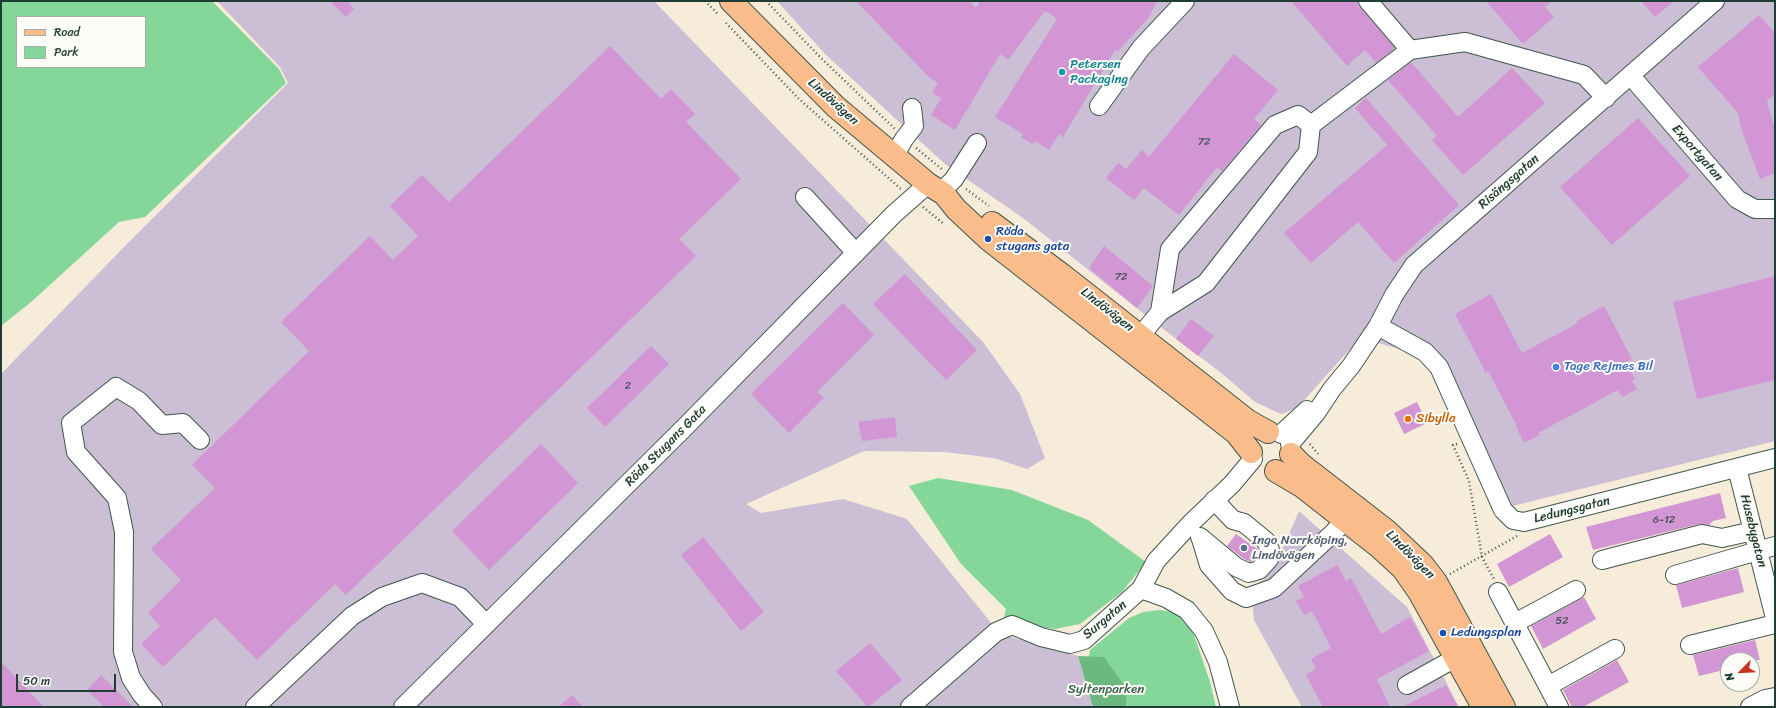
<!DOCTYPE html>
<html>
<head>
<meta charset="utf-8">
<style>
  body { margin:0 }
  #map { position:relative; width:1776px; height:708px; overflow:hidden; background:#f6ecd9; font-family:Sriracha,sans-serif }
  canvas { display:block }
  .frame { position:absolute; inset:0; border:2px solid #1f3d34; pointer-events:none }
  .legend { position:absolute; left:16px; top:16px; width:130px; height:52px; box-sizing:border-box; background:#fdfcf7; border:1px solid #a4b0a9; margin:0; padding:5px 7px; list-style:none; font-size:12px; color:#1f3d34 }
  .legend li { display:flex; align-items:center; gap:8px; height:20px }
  .legend b { width:20px; border:1px solid #a4b0a9 }
  .north { position:absolute; left:1720px; top:652px; width:40px; height:40px; box-sizing:border-box; background:#fdfcf7; border:1px solid #a4b0a9; border-radius:50%; rotate:246deg; font-size:11px; font-weight:700; line-height:16px; text-align:center; color:#1f3d34 }
  .north::after { content:''; display:block; margin:auto; width:14px; height:18px; background:#c8321e; clip-path:polygon(50% 0,100% 100%,50% 72%,0 100%) }
  .scale { position:absolute; left:16px; top:674px; width:100px; height:18px; box-sizing:border-box; border:2px solid #1f3d34; border-top:0; padding-left:5px; font-size:12px; line-height:14px; white-space:nowrap; color:#1f3d34; -webkit-text-stroke:3px #fdfcf7; paint-order:stroke }
</style>
</head>
<body>
<div id="map">
<canvas width="1776" height="708"></canvas>
<div class="frame"></div>
<ul class="legend">
<li><b style="height:5px;background:#f9bc8a"></b>Road</li>
<li><b style="height:11px;background:#84d799"></b>Park</li>
</ul>
<div class="north">N</div>
<div class="scale">50 m</div>
</div>
<script>
const ctx = document.querySelector('canvas').getContext('2d');
ctx.lineJoin = 'round';
function paint(path, color) { ctx.fillStyle = color; ctx.fill(path, 'evenodd'); }
const poly = rows => new Path2D(rows.map(r => 'M' + r).join(''));
function stroke(path, color, width, dash) { ctx.strokeStyle = color; ctx.lineWidth = width; ctx.lineCap = dash ? 'butt' : 'round'; ctx.setLineDash(dash || []); ctx.stroke(path); }
function write(font, color, halo, rows, align = 'center') {
  ctx.font = font + ' Sriracha,sans-serif'; ctx.lineWidth = 4; ctx.setLineDash([]); ctx.textBaseline = 'middle'; ctx.strokeStyle = halo; ctx.fillStyle = color; for (const [text, x, y, turn = 0] of rows) {
    ctx.save(); ctx.translate(x, y); ctx.rotate((+turn || 0) * Math.PI / 180); ctx.textAlign = isNaN(turn) ? turn : align; if (halo) ctx.strokeText(text, 0, 0); ctx.fillText(text, 0, 0); ctx.restore();
  }
}
paint(poly([
  [217,1,654,1,983,342,1020,394,1045,458,1027,469,994,458,945,452,864,451,746,504,761,513,843,499,907,519,1000,634,1078,656,1093,707,1,707,1,374,123,248,288,83,280,67],
  [777,1,1775,1,1775,441,1492,511,1471,456,1429,363,1403,350,1360,338,1297,408,1281,414,1255,402,1220,372,1149,318,1023,218,945,164,825,54],
  [1299,511,1407,607,1459,707,1302,707,1254,620,1251,588,1266,578,1284,546]
]), '#ccbed4');
paint(poly([
  [1,1,212,1,279,69,286,83,145,217,119,222,30,303,1,326],
  [17,17,145,17,145,67,17,67],
  [938,478,1012,490,1088,520,1146,562,1122,592,1080,624,1055,629,1003,622,1006,609,961,564,909,486],
  [1159,610,1174,612,1181,616,1194,635,1210,682,1216,707,1126,707,1126,688,1089,656,1090,650,1129,618,1143,612]
]), '#84d799');
paint(poly([
  [1078,656,1104,657,1126,688,1126,707,1093,707]
]), '#6bb881');
paint(poly([
  [330,1,347,1,354,9,346,17],
  [856,1,969,1,976,8,980,1,1157,1,1149,17,1118,51,1115,50,1063,137,1059,134,1049,150,1035,141,1032,144,1021,137,1023,134,995,117,1057,19,1045,11,1008,60,1000,54,955,130,931,115,941,98,932,93,938,83,929,77],
  [1291,1,1357,1,1360,8,1395,48,1376,63,1365,50,1347,66],
  [1486,1,1552,1,1545,7,1554,17,1523,44],
  [1641,1,1674,1,1655,17],
  [1759,15,1775,33,1775,94,1767,101,1775,130,1775,173,1760,179,1741,128,1738,113,1698,67],
  [610,46,661,99,671,89,695,114,686,122,741,179,679,239,696,256,346,595,335,584,257,660,215,617,163,667,141,644,160,626,148,613,181,580,151,549,215,488,192,465,309,351,281,322,370,236,393,260,418,236,390,206,422,175,449,202],
  [1234,54,1278,90,1254,119,1261,125,1222,171,1217,167,1179,215,1144,188,1134,200,1106,178,1118,163,1126,169,1142,150,1149,157],
  [1411,62,1458,117,1512,68,1545,103,1463,175,1432,140,1437,136,1388,80],
  [1366,98,1459,205,1394,263,1358,222,1311,263,1284,233,1387,145,1355,108],
  [1638,118,1690,176,1612,245,1560,187],
  [1104,246,1153,286,1137,308,1089,268],
  [905,274,977,350,946,380,873,304],
  [1775,276,1775,380,1697,399,1673,302],
  [1491,294,1522,353,1578,323,1576,321,1604,306,1632,359,1626,362,1635,379,1632,381,1637,389,1622,397,1618,390,1538,433,1540,435,1524,443,1516,427,1517,426,1488,371,1486,373,1455,314],
  [843,303,874,335,817,392,824,398,789,433,751,394],
  [1191,319,1214,336,1198,356,1176,339],
  [651,346,669,364,605,427,587,408],
  [1417,402,1427,423,1404,434,1394,413],
  [895,417,897,437,862,441,858,422],
  [541,444,578,483,489,570,452,531],
  [1720,493,1726,518,1713,521,1709,525,1699,524,1593,550,1586,527],
  [1236,534,1259,550,1259,554,1253,561,1250,562,1244,559,1227,546],
  [1550,534,1563,557,1509,587,1497,564],
  [703,537,764,612,741,631,681,555],
  [1337,565,1346,581,1351,578,1381,634,1410,617,1429,651,1377,679,1390,707,1323,707,1306,675,1316,669,1311,659,1331,648,1312,611,1304,615,1296,601,1304,597,1298,586],
  [1738,568,1744,592,1682,608,1676,585],
  [1584,597,1596,619,1543,649,1531,626],
  [1755,640,1760,660,1728,660,1728,669,1699,676,1693,655],
  [870,643,902,680,868,707,836,671],
  [1617,660,1629,682,1583,707,1572,707,1563,690],
  [1,662,44,707,1,707],
  [101,675,133,707,104,707,87,690],
  [1446,685,1458,707,1402,707],
  [572,695,583,707,558,707]
]), '#d196d3');
const minor = poly([
  [1368,1,1410,50],
  [1631,76,1737,199,1755,209,1775,209],
  [1099,106,1141,48,1185,1],
  [1311,125,1410,50,1465,42,1584,75,1606,98],
  [895,155,904,139,914,126,912,108],
  [941,192,954,179,977,143],
  [805,197,856,253],
  [1378,326,1425,352,1439,367,1503,510,1513,520,1524,522,1775,458],
  [1132,346,1160,312,1170,249,1275,125,1298,115,1311,125,1308,152,1206,283,1160,312],
  [1281,434,1307,410],
  [1290,444,1316,413,1332,389,1351,366,1378,326,1394,295,1414,265,1715,1],
  [1737,468,1775,618],
  [1200,537,1236,567,1249,573,1259,570,1269,559,1270,550,1266,541,1244,523,1233,520,1214,500],
  [1201,539,1209,565,1232,591,1246,598,1274,588,1333,533,1354,511],
  [1602,560,1702,534,1722,538,1753,531],
  [1675,575,1775,546],
  [1141,589,1166,598,1187,610,1204,631,1218,662,1230,707],
  [1498,592,1559,707],
  [1515,623,1576,590],
  [1690,645,1775,624],
  [1407,685,1468,651],
  [1548,686,1615,649],
  [153,707,142,695,131,678,123,652,124,532,117,498,76,452,71,423,116,387,139,401,162,425,183,423,200,440],
  [255,707,352,616,382,597,422,583,460,597,486,624],
  [403,707,686,426,894,214,928,184],
  [910,707,996,632,1012,625,1041,637,1070,644,1084,640,1141,589,1156,561,1190,524,1232,484,1253,459],
  [1750,707,1765,699,1775,697]
]);
const major = poly([
  [731,1,836,107,928,184,944,194,956,209,988,239,1236,433,1251,452],
  [992,223,1061,274,1248,421,1268,432],
  [1291,454,1302,465,1387,531,1423,565,1436,582,1504,707],
  [1276,471,1303,487,1378,546,1403,569,1419,592,1483,707]
]);
stroke(minor, '#3f574d', 20);
stroke(major, '#3f574d', 24);
stroke(poly([
  [705,1,719,15],
  [766,1,822,59,895,129],
  [726,23,799,99,901,189],
  [916,148,943,170],
  [966,189,989,206],
  [923,207,944,224],
  [1310,444,1318,454],
  [1457,444,1453,445,1469,481,1482,557,1494,579],
  [1450,574,1517,536]
]), '#3f574d', 2.5, [1, 3]);
stroke(minor, '#fff', 18);
stroke(major, '#f9bc8a', 22);
for (const [x, y, r, color] of [
  [1062,72,4,"#0f9aa8"],
  [988,239,4,"#1a4fb4"],
  [1556,367,4,"#3f7fe0"],
  [1408,419,4,"#e8710a"],
  [1244,548,4,"#5c6f8a"],
  [1443,633,4,"#1a4fb4"]
]) { const dot = new Path2D(); dot.arc(x, y, r, 0, 2 * Math.PI); ctx.fillStyle = color; ctx.fill(dot); stroke(dot, '#fdfcf7', 1.5); }
write('11px', '#4c535c', null, [
  ["72",1204,142],
  ["72",1121,277],
  ["2",628,386],
  ["6-12",1664,520],
  ["52",1562,621]
]);
write('13px', '#0d838f', '#fdfcf7', [
  ["Petersen",1070,65],
  ["Packaging",1070,80]
], 'left');
write('13px', '#1f3d34', '#fdfcf7', [
  ["Lindövägen",833,102,42],
  ["Exportgatan",1697,153,49],
  ["Risängsgatan",1509,182,-41],
  ["Lindövägen",1107,310,38],
  ["Röda Stugans Gata",666,446,-45],
  ["Ledungsgatan",1572,510,-14],
  ["Husebygatan",1753,531,76],
  ["Lindövägen",1410,555,45],
  ["Surgatan",1105,620,-40]
]);
write('13px', '#164399', '#fdfcf7', [
  ["Röda",996,232],
  ["stugans gata",996,247],
  ["Ledungsplan",1451,633]
], 'left');
write('13px', '#366cbe', '#fdfcf7', [
  ["Tage Rejmes Bil",1564,367]
], 'left');
write('13px', '#c56008', '#fdfcf7', [
  ["Sibylla",1416,419]
], 'left');
write('13px', '#4e5e75', '#fdfcf7', [
  ["Ingo Norrköping,",1252,541],
  ["Lindövägen",1252,556]
], 'left');
write('13px', '#38644d', '#fdfcf7', [
  ["Syltenparken",1106,690]
]);
</script>
</body>
</html>
